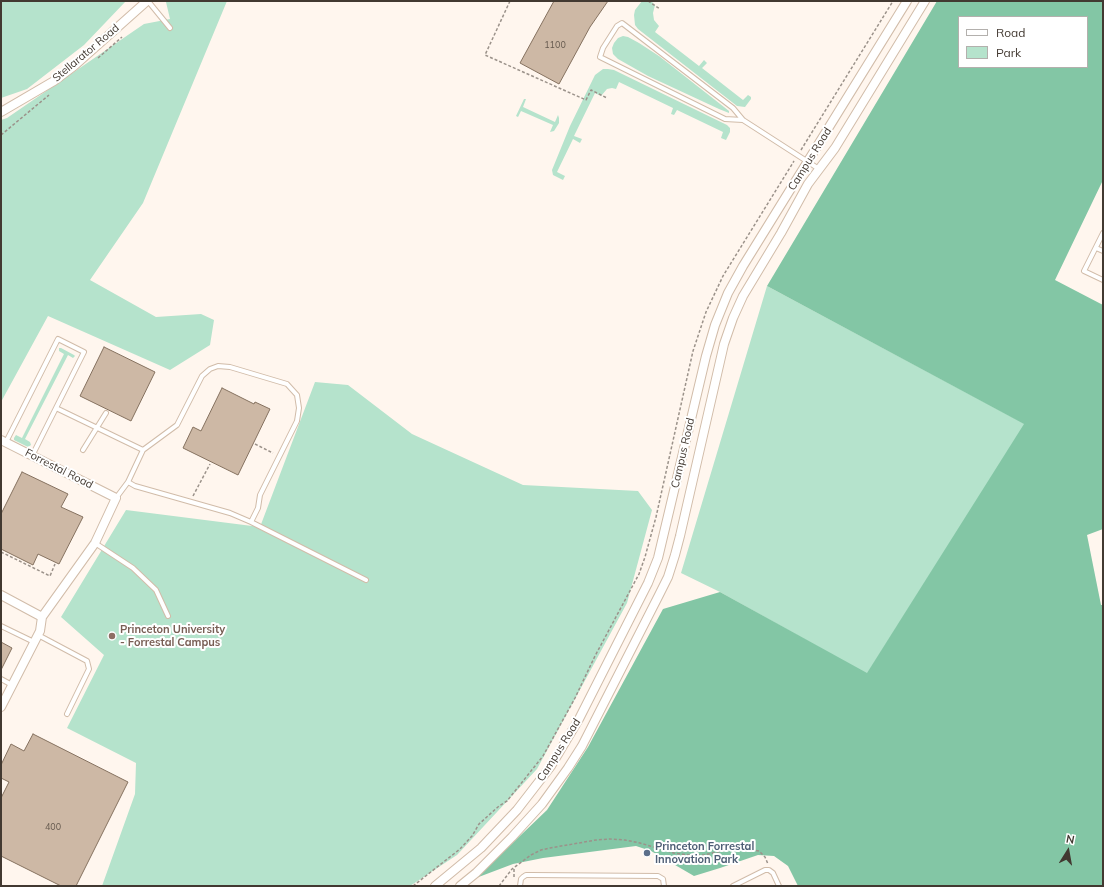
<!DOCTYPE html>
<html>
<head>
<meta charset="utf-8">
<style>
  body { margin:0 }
  #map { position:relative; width:1104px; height:887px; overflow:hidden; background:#fff6ee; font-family:Mulish,sans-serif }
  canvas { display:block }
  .frame { position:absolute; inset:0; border:2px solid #423931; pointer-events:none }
  .legend { position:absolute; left:958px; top:16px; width:130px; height:52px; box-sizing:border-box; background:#fff; border:1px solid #b3b0ad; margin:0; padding:5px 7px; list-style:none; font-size:12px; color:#423931 }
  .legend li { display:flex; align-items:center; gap:8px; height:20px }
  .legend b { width:20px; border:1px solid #b3b0ad }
  .north { position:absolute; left:1048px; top:831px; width:40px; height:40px; -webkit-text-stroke:3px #fff; paint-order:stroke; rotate:11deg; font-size:11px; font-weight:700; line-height:16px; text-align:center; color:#423931 }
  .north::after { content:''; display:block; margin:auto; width:14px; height:18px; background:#423931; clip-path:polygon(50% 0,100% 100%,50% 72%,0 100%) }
</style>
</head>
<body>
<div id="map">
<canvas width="1104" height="887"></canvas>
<div class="frame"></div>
<ul class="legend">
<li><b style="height:5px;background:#fff"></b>Road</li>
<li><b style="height:11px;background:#b5e3cc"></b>Park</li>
</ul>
<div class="north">N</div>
</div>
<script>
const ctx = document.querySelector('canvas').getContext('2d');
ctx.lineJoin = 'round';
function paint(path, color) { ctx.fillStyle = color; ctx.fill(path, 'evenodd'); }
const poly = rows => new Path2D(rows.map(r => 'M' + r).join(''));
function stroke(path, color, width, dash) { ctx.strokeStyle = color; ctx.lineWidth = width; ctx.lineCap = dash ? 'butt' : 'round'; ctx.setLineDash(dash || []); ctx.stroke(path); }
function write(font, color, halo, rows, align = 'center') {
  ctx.font = font + ' Mulish,sans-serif'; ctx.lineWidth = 4; ctx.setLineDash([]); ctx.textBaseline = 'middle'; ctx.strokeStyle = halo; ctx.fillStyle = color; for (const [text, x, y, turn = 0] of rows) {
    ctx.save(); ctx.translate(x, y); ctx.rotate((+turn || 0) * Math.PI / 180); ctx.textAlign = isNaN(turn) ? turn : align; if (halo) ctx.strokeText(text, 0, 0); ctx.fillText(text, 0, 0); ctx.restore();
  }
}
paint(poly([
  [1,1,126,1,84,45,27,89,1,98],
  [166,1,227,1,143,203,90,280,156,317,201,314,214,320,210,345,170,370,48,316,1,402,1,120,7,118,144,24,170,19,166,2],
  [642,1,651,1,655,5,653,13,654,20,659,26,655,32,699,66,704,60,707,63,702,68,743,100,748,95,751,97,751,99,745,107,737,106,638,29,635,25,634,15,635,10],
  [623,36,628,37,639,43,659,56,724,107,729,111,729,113,719,109,648,76,618,59,613,54,612,48,614,43,618,38],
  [603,69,608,69,614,70,727,125,730,128,730,132,726,140,721,138,723,132,677,110,674,115,671,114,673,108,619,82,616,89,612,88,607,89,601,96,595,93,574,136,582,139,580,143,573,139,557,172,565,176,563,180,553,175,552,170,570,126,595,75],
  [524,99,526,99,523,107,555,122,558,115,559,118,559,123,554,131,550,132,553,125,521,111,518,117,516,116],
  [767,286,1025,424,867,674,720,592,681,573],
  [59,348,61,348,74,355,75,356,73,358,68,355,25,439,30,442,31,445,28,447,14,440,14,438,16,435,22,438,64,354,59,351],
  [315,382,348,385,412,434,523,485,638,491,652,510,627,603,537,769,457,855,410,886,102,886,135,794,136,763,67,728,104,655,61,617,126,510,260,527]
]), '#b5e3cc');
paint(poly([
  [937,1,1103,1,1103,180,1055,280,1103,305,1103,529,1087,535,1101,605,1103,605,1103,886,798,886,788,866,774,856,758,855,720,868,694,876,651,851,636,846,543,858,513,864,476,878,547,810,588,747,663,609,720,592,867,673,1024,424,767,286],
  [959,17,1087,17,1087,67,959,67]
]), '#83c6a5');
const building = poly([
  [554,1,608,1,590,27,559,84,520,63,554,1],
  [104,347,155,372,131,421,80,396,104,347],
  [222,388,254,404,255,402,270,409,238,475,183,448,193,427,201,431,222,388],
  [22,472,68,494,61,507,83,517,59,564,38,554,33,565,1,549,1,514,22,472],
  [1,642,12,648,1,670,1,642],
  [33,734,128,782,76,886,61,886,1,856,1,798,9,782,1,778,1,765,11,744,24,751,33,734]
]);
paint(building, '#cdb8a5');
stroke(building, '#85715f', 1);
const service = poly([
  [148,1,170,28],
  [743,120,725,119,600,57,603,48,617,26,622,23,733,108,743,120,819,169],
  [1103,233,1084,271,1103,280],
  [1096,248,1103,251],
  [6,442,58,339,84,352,56,408],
  [83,450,106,413],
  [32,456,56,408,143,450],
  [116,498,128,482,143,450,177,425,202,376,210,369,218,366,230,367,287,384,297,395,299,408,297,421,260,495,258,508,251,522,230,513,135,486,128,482],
  [251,522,366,580],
  [95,543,133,568,156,590,168,616],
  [1,626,34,642],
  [38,635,87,661,89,669,67,714],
  [1,679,12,685],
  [520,886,521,879,523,877,526,875,531,875,658,876,663,879,664,886],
  [733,886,765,870,769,870,773,873,779,886]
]);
const minor = poly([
  [1,112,54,81,74,66,147,1],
  [1,440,116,498,95,543,42,617,40,631,1,707],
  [1,595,42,617],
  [435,886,481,848,517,810,551,766,579,719,648,583,658,558,706,356,715,325,728,293,743,266,907,1],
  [460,886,476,873,512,837,542,804,568,768,582,746,659,595,668,577,675,555,680,536,724,344,733,318,743,296,781,233,808,184,835,148,925,1]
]);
stroke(service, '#d1bca9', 6);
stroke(minor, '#d1bca9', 10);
stroke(poly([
  [510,1,485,55,586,100,591,90,607,98],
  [648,1,660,9],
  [98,58,122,37],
  [1,135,49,95],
  [801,150,893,1],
  [255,444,273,453],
  [193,496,210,464],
  [1,552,50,576,55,564],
  [514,877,514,867],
  [413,886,460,849,472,836,479,824,499,806,507,801,543,756,575,698,595,656,639,574,645,557,656,517,693,351,706,312,723,276,794,161],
  [499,886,512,869,531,855,541,850,550,848,596,840,610,839,625,840,640,843,674,853,688,855,704,855,735,848,747,849,759,851,765,857,768,864]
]), '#9b928a', 1.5, [3, 2]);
stroke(service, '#fff', 4);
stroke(minor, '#fff', 8);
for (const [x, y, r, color] of [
  [112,636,4,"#8d6e63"],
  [647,853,4,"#5c6f8a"]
]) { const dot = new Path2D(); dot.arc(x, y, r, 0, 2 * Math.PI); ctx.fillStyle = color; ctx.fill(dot); stroke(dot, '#fff', 1.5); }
write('9px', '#65594e', null, [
  ["1100",555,45],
  ["400",53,827]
]);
write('11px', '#423931', '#fff', [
  ["Stellarator Road",86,53,-40],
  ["Campus Road",810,159,-58],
  ["Campus Road",683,453,-77],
  ["Forrestal Road",59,469,27],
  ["Campus Road",559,750,-58]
]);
write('bold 11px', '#785e54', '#fff', [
  ["Princeton University",120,630],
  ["- Forrestal Campus",120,643]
], 'left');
write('bold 11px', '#4e5e75', '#fff', [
  ["Princeton Forrestal",655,847],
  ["Innovation Park",655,860]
], 'left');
</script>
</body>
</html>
